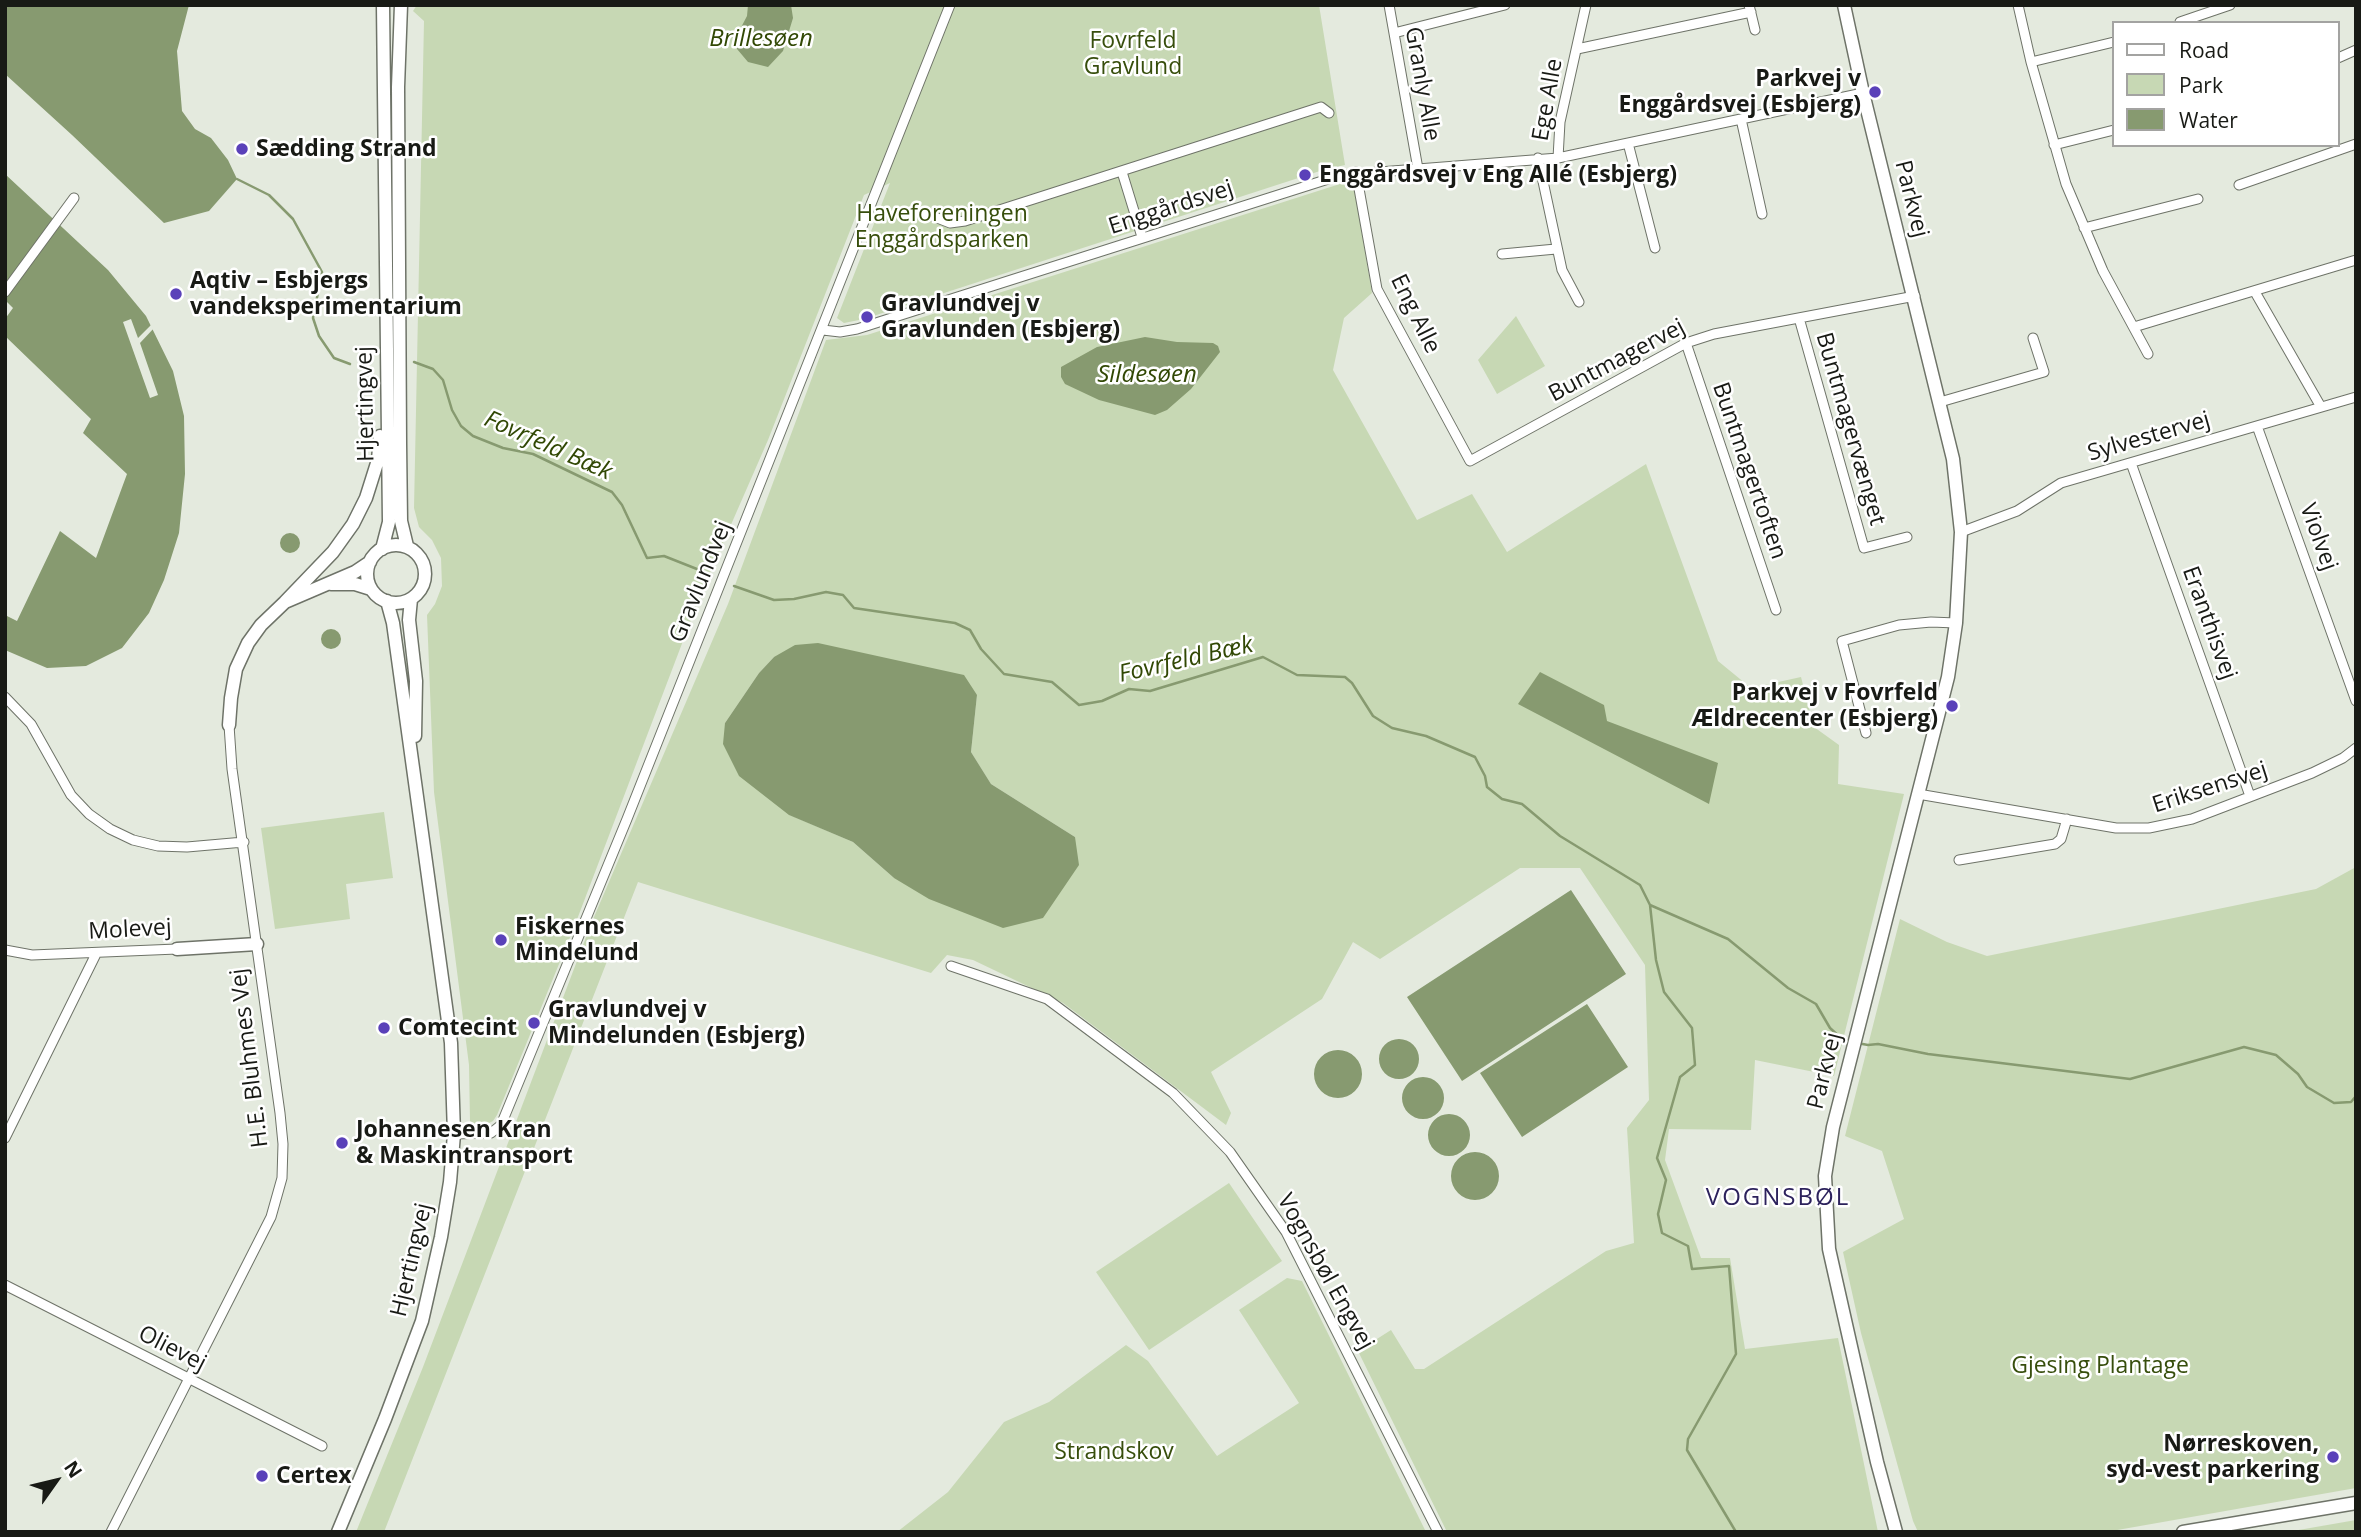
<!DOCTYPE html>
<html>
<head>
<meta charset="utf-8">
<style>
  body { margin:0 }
  #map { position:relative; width:2361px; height:1537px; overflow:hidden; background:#e4eade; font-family:"Open Sans",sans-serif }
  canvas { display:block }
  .frame { position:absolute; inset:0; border:7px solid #181a15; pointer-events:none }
  .legend { position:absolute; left:2112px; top:21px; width:228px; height:126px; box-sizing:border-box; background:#fff; border:2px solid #a3a3a1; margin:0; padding:9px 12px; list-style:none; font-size:21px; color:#181a15 }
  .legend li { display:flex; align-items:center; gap:14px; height:35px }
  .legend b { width:35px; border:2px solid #a3a3a1 }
  .north { position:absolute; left:21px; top:1446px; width:70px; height:70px; -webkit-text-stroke:5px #fff; paint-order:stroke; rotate:56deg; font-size:19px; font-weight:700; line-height:28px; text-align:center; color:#181a15 }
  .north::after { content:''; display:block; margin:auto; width:24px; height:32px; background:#181a15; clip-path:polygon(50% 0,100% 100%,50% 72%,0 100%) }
</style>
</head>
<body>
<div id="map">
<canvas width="2361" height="1537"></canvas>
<div class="frame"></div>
<ul class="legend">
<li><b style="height:9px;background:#fff"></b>Road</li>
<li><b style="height:19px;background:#c7d8b4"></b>Park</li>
<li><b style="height:19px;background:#879a70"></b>Water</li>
</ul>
<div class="north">N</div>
</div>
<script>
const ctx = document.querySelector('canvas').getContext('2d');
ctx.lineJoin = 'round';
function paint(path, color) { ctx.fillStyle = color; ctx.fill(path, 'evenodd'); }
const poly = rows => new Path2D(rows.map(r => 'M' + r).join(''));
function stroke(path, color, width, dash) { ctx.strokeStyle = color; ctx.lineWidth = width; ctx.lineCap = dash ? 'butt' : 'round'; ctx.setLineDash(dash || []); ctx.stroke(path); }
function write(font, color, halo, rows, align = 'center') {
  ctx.font = font + ' "Open Sans",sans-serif'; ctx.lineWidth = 5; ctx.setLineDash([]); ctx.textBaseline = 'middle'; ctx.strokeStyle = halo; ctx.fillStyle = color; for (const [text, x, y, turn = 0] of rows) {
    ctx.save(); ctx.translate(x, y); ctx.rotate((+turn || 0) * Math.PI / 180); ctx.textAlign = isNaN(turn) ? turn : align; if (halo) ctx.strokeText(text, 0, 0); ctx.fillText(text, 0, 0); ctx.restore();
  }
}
paint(poly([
  [417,5,1319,5,1345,165,1323,170,864,319,844,323,837,318,890,183,864,195,768,440,702,591,573,930,497,1115,493,1121,487,1124,472,1124,470,1121,469,1065,434,792,427,615,435,604,442,586,441,558,432,540,419,527,414,508,424,21,413,11],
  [1343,183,1354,187,1372,293,1344,318,1333,370,1417,520,1472,494,1507,552,1646,464,1718,661,1751,688,1801,677,1814,727,1839,745,1838,784,1904,794,1834,1076,1755,1060,1751,1130,1669,1129,1665,1160,1701,1258,1730,1258,1745,1349,1838,1338,1878,1532,1447,1532,1358,1351,1391,1330,1415,1369,1424,1369,1606,1251,1634,1243,1627,1128,1649,1100,1645,965,1580,868,1520,868,1380,959,1353,942,1322,999,1211,1072,1231,1113,1226,1125,1063,1003,973,960,947,955,931,973,638,882,384,1532,356,1532,423,1367,591,924,728,604,826,340,867,335],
  [774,657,977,695,971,752,991,784,1075,837,894,878,853,842,790,815,725,723,759,673],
  [1516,316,1545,366,1497,394,1478,360],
  [384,812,393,878,346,884,350,919,275,929,261,828],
  [2356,867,2356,1488,2106,1532,1918,1532,1913,1521,1861,1333,1843,1252,1904,1219,1882,1151,1845,1136,1900,919,1947,942,1987,956,2316,889],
  [1229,1183,1282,1261,1149,1350,1096,1272],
  [1287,1278,1302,1281,1426,1532,897,1532,948,1492,1004,1422,1049,1402,1126,1345,1148,1361,1217,1456,1299,1403,1239,1310],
  [2356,1520,2356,1532,2287,1532]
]), '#c7d8b4');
paint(poly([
  [5,5,189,5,177,51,182,111,195,129,211,138,228,160,237,179,209,211,164,223,72,135,5,74],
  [748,5,791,5,793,18,783,51,768,67,748,62,737,49,735,39,747,16],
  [5,174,108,270,146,316,173,371,184,416,185,474,179,533,164,580,149,613,122,648,86,666,47,668,5,650,5,615,17,621,60,531,96,558,127,474,83,433,91,419,5,336,5,319,13,308,5,300],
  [1145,337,1177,342,1213,343,1218,346,1220,352,1191,389,1167,410,1155,415,1099,400,1065,384,1061,377,1061,367,1097,347],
  '280 543a10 10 0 1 1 20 0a10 10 0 1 1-20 0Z',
  '321 639a10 10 0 1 1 20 0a10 10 0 1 1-20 0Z',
  [818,643,964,675,977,695,971,752,991,784,1075,837,1079,865,1043,918,1003,928,929,899,894,878,853,842,789,815,739,776,723,744,725,723,759,673,774,657,795,645],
  [1540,672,1604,705,1607,721,1718,763,1709,804,1518,704],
  [1571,890,1626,974,1462,1081,1407,997],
  [1587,1004,1628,1067,1522,1137,1480,1073],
  '1379 1059a20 20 0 1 1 40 0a20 20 0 1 1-40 0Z',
  '1314 1074a24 24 0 1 1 48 0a24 24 0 1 1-48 0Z',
  '1402 1098a21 21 0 1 1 42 0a21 21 0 1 1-42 0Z',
  '1428 1135a21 21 0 1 1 42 0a21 21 0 1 1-42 0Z',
  '1451 1176a24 24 0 1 1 48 0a24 24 0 1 1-48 0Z'
]), '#879a70');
paint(poly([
  [131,319,138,338,153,323,155,327,140,343,158,395,150,398,123,322]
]), '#e4eade');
stroke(poly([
  [237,179,269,195,293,219,322,272,313,318,319,336,334,358,350,364],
  [414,362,433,369,443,380,452,410,461,426,473,436,503,448,533,454,612,492,622,505,647,558,664,556,707,573],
  [734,586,774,600,794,599,826,592,843,595,854,608,955,623,970,630,981,649,1004,674,1052,682,1079,705,1102,701,1129,689,1150,691,1263,657,1297,675,1345,677,1352,683,1373,716,1392,728,1426,736,1475,757,1485,776,1487,787,1502,799,1522,804,1560,836,1640,885,1650,905,1728,939,1788,988,1816,1004,1830,1028,1842,1039,1851,1041],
  [1650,905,1656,960,1664,992,1692,1028,1695,1065,1680,1077,1657,1158,1666,1180,1658,1214,1662,1233,1688,1246,1692,1269,1729,1266,1736,1354,1688,1439,1687,1450,1736,1532],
  [1857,1043,1868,1045,1878,1044,1928,1054,2130,1079,2244,1047,2276,1055,2298,1074,2307,1087,2334,1103,2351,1102,2356,1096]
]), '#879a70', 2.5);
const street = poly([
  [1389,5,1418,169],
  [1749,5,1755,30],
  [2018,5,2031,62,2066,184,2103,271,2148,354],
  [2180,22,2230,5],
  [1394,33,1505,5],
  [1577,49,1751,12],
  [2338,58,2356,50],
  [2031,62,2114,42],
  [1741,119,1762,214],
  [1628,143,1655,248],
  [2054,145,2114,130],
  [1538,158,1562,270,1579,302],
  [1558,158,1560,122,1586,5],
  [1122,172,1142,237],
  [1356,172,1377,289,1470,461,1686,343,1714,334,1915,296],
  [2239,185,2356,144],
  [927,214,950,223,965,221,1321,107,1329,113],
  [2084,228,2198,199],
  [1502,254,1556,249],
  [5,292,74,198],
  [2255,292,2321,407],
  [1799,318,1864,548,1907,537],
  [2134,327,2356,260],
  [823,330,840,332,857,329,1341,175,1558,158,1863,93],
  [1686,343,1776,610],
  [1940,402,2044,372,2033,338],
  [2257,426,2356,701],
  [2131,463,2250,796],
  [1961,532,2017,511,2061,483,2356,397],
  [5,697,31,724,71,795,89,814,110,829,133,840,158,846,187,847,244,842],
  [1866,733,1842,641,1899,625,1931,622,1956,623],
  [1918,794,2116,828,2149,828,2192,819,2312,773,2343,758,2356,748],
  [1959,860,2055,844,2061,839,2067,819],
  [5,950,32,955,177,949],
  [951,966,1047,999,1173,1093,1230,1152,1286,1232,1438,1532],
  [454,1134,491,1133,501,1125,627,819,950,5],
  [5,1138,96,954],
  [5,1285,322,1446],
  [111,1532,271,1217,282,1178,283,1144,280,1113,232,769,229,725]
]);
const secondary = poly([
  [401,5,398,87,400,443,401,521,407,546],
  [1844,5,1863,93,1953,459,1961,532,1956,623,1948,677,1833,1127,1825,1176,1829,1249,1877,1462,1896,1532],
  '367 574a29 29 0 1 1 58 0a29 29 0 1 1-58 0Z',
  [382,549,389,522,383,5],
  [331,584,355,584,371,589],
  [411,599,409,620,416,681,415,736],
  [285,602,333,552,353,524,366,498,378,460,380,436],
  [229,725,231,698,236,669,248,643,261,625,285,602,355,572,370,562],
  [177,949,257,944],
  [338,1532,385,1419,422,1321,441,1237,450,1182,454,1134,451,1043,393,623,387,601],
  [2183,1532,2356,1503]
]);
stroke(street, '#6e7368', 11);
stroke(secondary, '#6e7368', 15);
stroke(street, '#fff', 9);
stroke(secondary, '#fff', 12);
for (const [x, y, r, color] of [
  [1875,92,7,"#5a41b9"],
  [242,149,7,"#5a41b9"],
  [1305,175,7,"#5a41b9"],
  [176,294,7,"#5a41b9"],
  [867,317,7,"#5a41b9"],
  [1952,706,7,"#5a41b9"],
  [501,940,7,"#5a41b9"],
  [534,1023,7,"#5a41b9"],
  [384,1028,7,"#5a41b9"],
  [342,1143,7,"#5a41b9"],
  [2333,1457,7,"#5a41b9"],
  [262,1476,7,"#5a41b9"]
]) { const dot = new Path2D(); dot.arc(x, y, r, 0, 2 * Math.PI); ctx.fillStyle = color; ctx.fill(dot); stroke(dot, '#fff', 2.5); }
write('23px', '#374e0c', '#fff', [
  ["Fovrfeld",1133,41],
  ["Gravlund",1133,67],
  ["Haveforeningen",942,214],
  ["Enggårdsparken",942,240],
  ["Gjesing Plantage",2100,1366],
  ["Strandskov",1114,1452]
]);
write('bold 23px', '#181a15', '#fff', [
  ["Parkvej v",1861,79,"right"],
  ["Enggårdsvej (Esbjerg)",1861,105,"right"],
  ["Sædding Strand",256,149],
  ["Enggårdsvej v Eng Allé (Esbjerg)",1319,175],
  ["Aqtiv – Esbjergs",190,281],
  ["vandeksperimentarium",190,307],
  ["Gravlundvej v",881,304],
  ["Gravlunden (Esbjerg)",881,330],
  ["Parkvej v Fovrfeld",1938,693,"right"],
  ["Ældrecenter (Esbjerg)",1938,719,"right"],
  ["Fiskernes",515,927],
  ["Mindelund",515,953],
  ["Gravlundvej v",548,1010],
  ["Mindelunden (Esbjerg)",548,1036],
  ["Comtecint",398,1028],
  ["Johannesen Kran",356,1130],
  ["& Maskintransport",356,1156],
  ["Nørreskoven,",2319,1444,"right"],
  ["syd-vest parkering",2319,1470,"right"],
  ["Certex",276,1476]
], 'left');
write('23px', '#181a15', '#fff', [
  ["Granly Alle",1422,84,80],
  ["Ege Alle",1548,100,-80],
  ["Parkvej",1911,199,76],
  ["Enggårdsvej",1171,208,-18],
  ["Eng Alle",1415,314,64],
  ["Buntmagervej",1617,361,-28],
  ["Hjertingvej",366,404,-91],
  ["Buntmagervænget",1850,429,74],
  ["Sylvestervej",2149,437,-16],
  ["Buntmagertoften",1749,471,71],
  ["Violvej",2318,537,70],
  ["Gravlundvej",701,582,-68],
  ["Eranthisvej",2209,623,70],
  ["Eriksensvej",2210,788,-18],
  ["Molevej",130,930,-3],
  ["H.E. Bluhmes Vej",250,1058,-97],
  ["Parkvej",1825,1071,-76],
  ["Hjertingvej",412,1260,-77],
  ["Vognsbøl Engvej",1325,1272,61],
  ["Olievej",172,1349,27]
]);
write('italic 24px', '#314804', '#fff', [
  ["Brillesøen",761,39],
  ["Sildesøen",1147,375],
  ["Fovrfeld Bæk",548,446,24],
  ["Fovrfeld Bæk",1186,660,-13]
]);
ctx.letterSpacing = '2px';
write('24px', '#2c225c', '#fff', [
  ["VOGNSBØL",1778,1198]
]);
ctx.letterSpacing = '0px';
</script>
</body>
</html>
